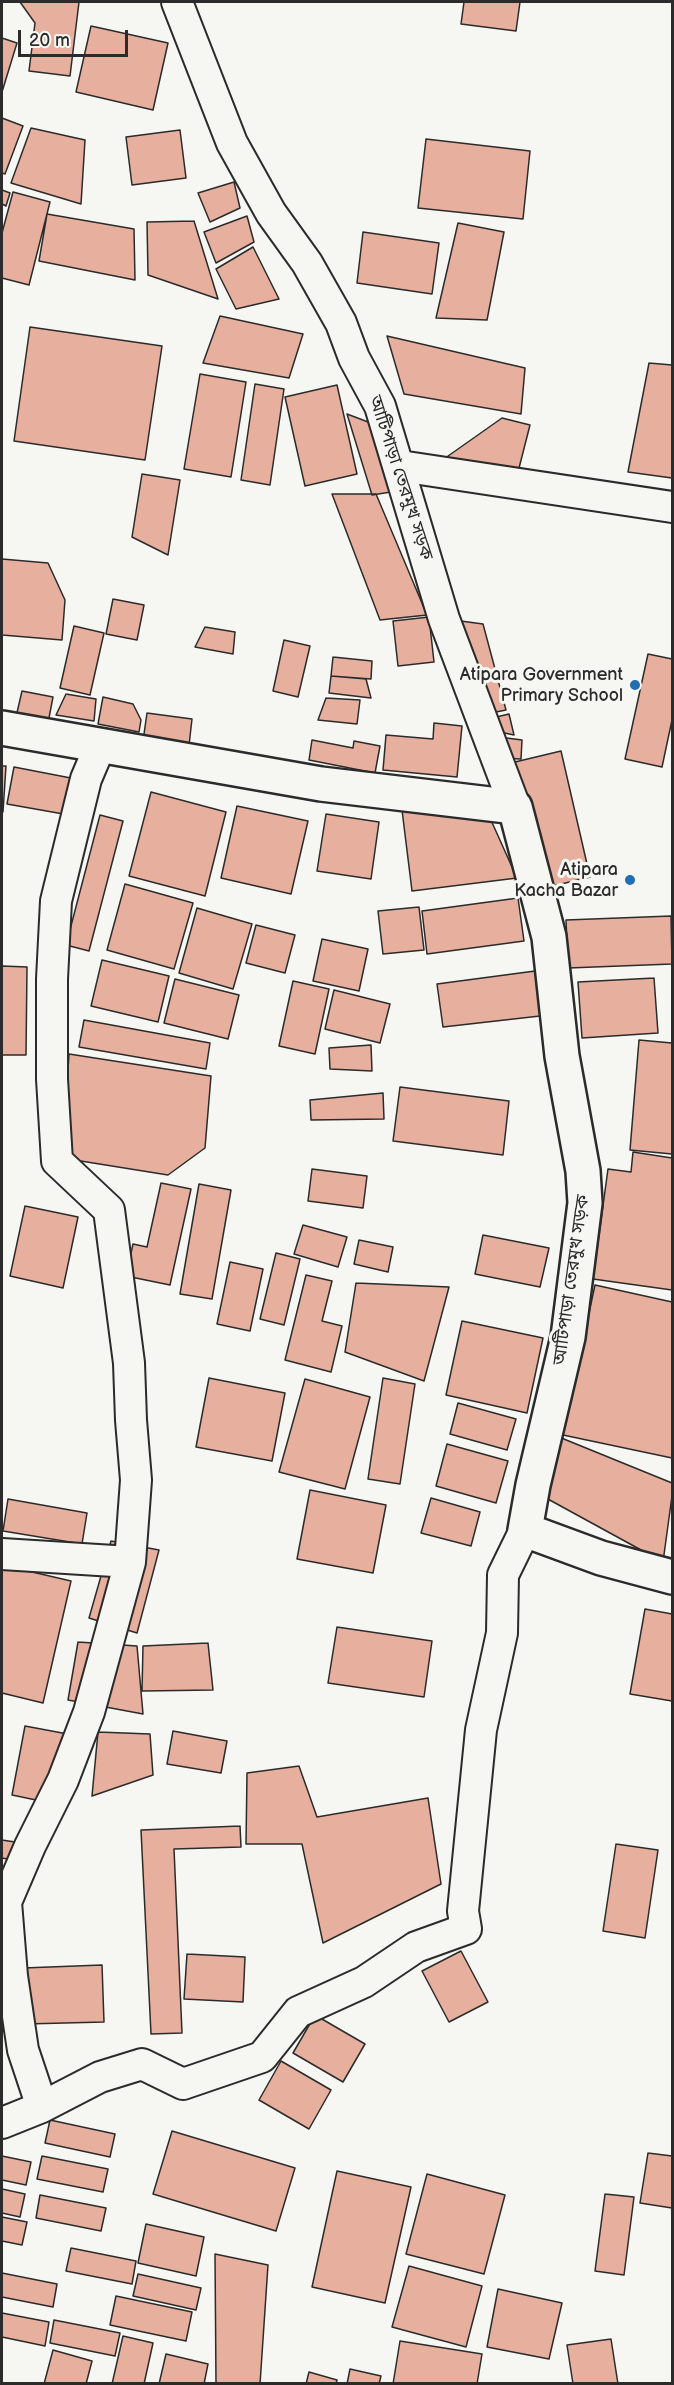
<!DOCTYPE html>
<html>
<head>
<meta charset="utf-8">
<style>
  body { margin:0 }
  #map { position:relative; width:674px; height:2385px; overflow:hidden; background:#f6f6f2; font-family:"Balsamiq Sans",sans-serif }
  canvas { display:block }
  .frame { position:absolute; inset:0; border:3px solid #2b2b2b; pointer-events:none }
  .scale { position:absolute; left:18px; top:30px; width:110px; height:27px; box-sizing:border-box; border:3px solid #2b2b2b; border-top:0; padding-left:8px; font-size:18px; line-height:21px; white-space:nowrap; color:#2b2b2b; -webkit-text-stroke:4px #f6f6f2; paint-order:stroke }
</style>
</head>
<body>
<div id="map">
<canvas width="674" height="2385"></canvas>
<div class="frame"></div>
<div class="scale">20 m</div>
</div>
<script>
const ctx = document.querySelector('canvas').getContext('2d');
ctx.lineJoin = 'round';
function paint(path, color) { ctx.fillStyle = color; ctx.fill(path, 'evenodd'); }
const poly = rows => new Path2D(rows.map(r => 'M' + r).join(''));
function stroke(path, color, width, dash) { ctx.strokeStyle = color; ctx.lineWidth = width; ctx.lineCap = dash ? 'butt' : 'round'; ctx.setLineDash(dash || []); ctx.stroke(path); }
function write(font, color, halo, rows, align = 'center') {
  ctx.font = font + ' "Balsamiq Sans","Noto Sans Bengali",sans-serif'; ctx.lineWidth = 6; ctx.setLineDash([]); ctx.textBaseline = 'middle'; ctx.strokeStyle = halo; ctx.fillStyle = color; for (const [text, x, y, turn = 0] of rows) {
    ctx.save(); ctx.translate(x, y); ctx.rotate((+turn || 0) * Math.PI / 180); ctx.textAlign = isNaN(turn) ? turn : align; if (halo) ctx.strokeText(text, 0, 0); ctx.fillText(text, 0, 0); ctx.restore();
  }
}
const building = poly([
  [20,2,79,2,70,76,29,71,35,23,20,2],
  [464,2,520,2,516,31,461,24,464,2],
  [91,26,168,43,153,110,76,92,91,26],
  [2,38,17,43,2,92,2,38],
  [2,118,23,126,5,174,2,173,2,118],
  [31,128,85,140,81,204,11,183,31,128],
  [180,130,186,178,132,185,126,137,180,130],
  [426,139,530,151,523,219,418,208,426,139],
  [234,182,240,208,210,222,198,193,234,182],
  [2,190,10,193,6,206,2,204,2,190],
  [13,192,50,202,29,285,2,278,2,233,13,192],
  [47,214,134,229,135,280,39,261,47,214],
  [247,216,254,242,216,263,204,232,247,216],
  [194,221,218,299,148,275,147,222,194,221],
  [458,223,504,232,487,320,436,318,458,223],
  [363,232,439,243,432,294,357,283,363,232],
  [253,247,279,299,236,309,216,269,253,247],
  [220,316,303,334,289,378,203,363,220,316],
  [30,327,162,346,145,460,14,441,30,327],
  [387,336,525,368,521,414,404,394,387,336],
  [649,363,672,365,672,478,628,472,649,363],
  [200,374,246,382,231,477,184,469,200,374],
  [255,384,284,389,270,485,241,480,255,384],
  [337,385,357,474,305,486,285,397,337,385],
  [347,414,384,428,397,491,372,495,347,414],
  [502,418,530,425,518,472,441,461,502,418],
  [142,474,180,480,168,555,132,537,142,474],
  [332,494,376,494,427,615,380,620,332,494],
  [2,559,48,563,65,600,62,640,2,635,2,559],
  [113,599,144,605,137,640,106,634,113,599],
  [429,617,434,662,398,666,393,621,429,617],
  [446,619,483,624,506,710,486,714,446,619],
  [74,626,104,633,90,695,60,688,74,626],
  [205,627,235,632,233,654,195,647,205,627],
  [284,640,310,646,298,697,273,691,284,640],
  [648,654,672,659,672,720,662,767,625,759,648,654],
  [333,657,372,661,371,679,331,676,333,657],
  [331,676,366,679,371,698,329,693,331,676],
  [22,691,53,697,48,723,16,717,22,691],
  [66,694,96,699,94,721,56,715,66,694],
  [103,697,133,704,141,720,139,732,98,724,103,697],
  [326,698,360,700,357,724,318,720,326,698],
  [147,713,192,719,188,754,142,748,147,713],
  [509,714,514,735,495,731,488,719,509,714],
  [434,723,462,726,457,777,383,770,386,735,433,739,434,723],
  [499,737,522,740,521,759,497,758,499,737],
  [312,740,353,748,354,741,380,746,375,773,309,760,312,740],
  [561,751,590,877,545,888,515,762,561,751],
  [2,766,6,766,3,812,2,812,2,766],
  [14,767,76,779,69,815,7,804,14,767],
  [151,792,226,812,205,896,129,876,151,792],
  [237,806,308,821,291,894,221,878,237,806],
  [402,810,490,818,517,878,412,891,402,810],
  [326,814,379,822,371,879,317,871,326,814],
  [100,815,123,821,89,951,66,945,100,815],
  [125,884,193,903,174,969,107,950,125,884],
  [518,898,524,941,427,954,422,911,518,898],
  [419,907,424,950,383,954,378,911,419,907],
  [197,908,252,924,233,989,179,973,197,908],
  [671,916,672,964,568,968,566,920,671,916],
  [256,925,295,935,285,973,246,963,256,925],
  [322,939,368,949,359,991,313,981,322,939],
  [102,960,169,976,158,1022,91,1006,102,960],
  [2,966,27,967,26,1055,2,1055,2,966],
  [535,971,540,1016,443,1027,437,984,535,971],
  [654,978,658,1033,582,1038,578,982,654,978],
  [175,979,239,995,228,1039,164,1023,175,979],
  [293,981,329,989,315,1054,279,1046,293,981],
  [334,990,390,1004,380,1043,325,1029,334,990],
  [84,1020,210,1043,206,1069,79,1047,84,1020],
  [639,1040,672,1043,672,1154,630,1150,639,1040],
  [371,1045,372,1071,330,1069,329,1048,371,1045],
  [69,1054,211,1076,205,1148,168,1175,62,1158,69,1054],
  [400,1087,509,1101,503,1155,393,1141,400,1087],
  [383,1093,384,1119,311,1120,310,1100,383,1093],
  [633,1152,672,1158,672,1290,593,1279,608,1169,631,1172,633,1152],
  [312,1169,367,1176,363,1208,308,1201,312,1169],
  [161,1183,191,1189,170,1285,126,1276,133,1244,147,1247,161,1183],
  [199,1184,231,1190,212,1299,180,1294,199,1184],
  [25,1206,78,1217,63,1288,10,1276,25,1206],
  [303,1225,347,1237,338,1267,294,1254,303,1225],
  [483,1235,549,1248,540,1287,475,1274,483,1235],
  [359,1240,393,1247,388,1272,354,1264,359,1240],
  [276,1253,300,1259,284,1325,260,1319,276,1253],
  [230,1262,263,1269,250,1331,217,1324,230,1262],
  [306,1275,332,1281,322,1321,342,1326,331,1372,285,1360,306,1275],
  [356,1283,449,1287,424,1381,345,1352,356,1283],
  [595,1285,672,1302,672,1458,563,1435,595,1285],
  [462,1321,543,1338,527,1413,446,1395,462,1321],
  [209,1378,285,1393,272,1461,196,1447,209,1378],
  [383,1378,415,1384,400,1484,368,1479,383,1378],
  [305,1379,370,1397,345,1489,279,1472,305,1379],
  [458,1403,516,1419,507,1450,450,1434,458,1403],
  [554,1435,672,1483,672,1496,663,1562,546,1498,554,1435],
  [447,1444,508,1461,496,1503,436,1486,447,1444],
  [310,1490,386,1505,373,1573,297,1559,310,1490],
  [431,1498,480,1512,471,1546,421,1533,431,1498],
  [8,1499,87,1513,82,1544,3,1531,8,1499],
  [111,1541,159,1550,137,1633,89,1618,111,1541],
  [2,1565,71,1581,43,1703,2,1693,2,1565],
  [645,1609,672,1614,672,1701,630,1694,645,1609],
  [337,1627,432,1641,424,1697,328,1683,337,1627],
  [78,1642,137,1646,143,1714,68,1700,78,1642],
  [208,1643,213,1690,142,1691,143,1646,208,1643],
  [25,1726,73,1735,60,1805,12,1795,25,1726],
  [173,1731,227,1741,221,1773,167,1764,173,1731],
  [98,1732,150,1734,153,1775,92,1796,98,1732],
  [299,1766,317,1817,428,1798,441,1884,323,1943,302,1844,246,1844,247,1773,299,1766],
  [240,1826,241,1847,174,1849,182,2033,151,2034,141,1830,240,1826],
  [2,1840,15,1842,13,1860,2,1858,2,1840],
  [616,1844,658,1850,645,1938,603,1931,616,1844],
  [461,1951,488,2002,449,2022,422,1971,461,1951],
  [187,1954,245,1957,243,2002,184,1999,187,1954],
  [102,1965,104,2022,25,2024,23,1968,102,1965],
  [315,2015,365,2044,343,2082,293,2053,315,2015],
  [281,2061,331,2090,309,2129,259,2100,281,2061],
  [50,2120,115,2134,110,2157,45,2143,50,2120],
  [172,2131,295,2168,276,2231,153,2194,172,2131],
  [648,2153,672,2156,672,2208,640,2203,648,2153],
  [2,2156,31,2162,26,2185,2,2180,2,2156],
  [42,2156,108,2169,103,2192,37,2179,42,2156],
  [337,2171,411,2187,385,2303,312,2287,337,2171],
  [427,2174,505,2195,484,2274,406,2254,427,2174],
  [2,2189,25,2194,20,2217,2,2213,2,2189],
  [605,2194,634,2197,624,2275,595,2271,605,2194],
  [40,2195,106,2208,101,2231,36,2218,40,2195],
  [2,2217,27,2222,22,2245,2,2241,2,2217],
  [146,2224,204,2237,196,2276,138,2263,146,2224],
  [71,2248,136,2261,132,2284,66,2271,71,2248],
  [215,2254,268,2265,260,2384,216,2384,215,2254],
  [409,2266,482,2286,466,2347,392,2327,409,2266],
  [2,2273,57,2284,53,2307,2,2297,2,2273],
  [138,2274,201,2288,196,2310,133,2296,138,2274],
  [498,2289,562,2303,549,2359,487,2347,498,2289],
  [116,2296,192,2312,186,2341,110,2325,116,2296],
  [2,2313,49,2322,45,2346,2,2337,2,2313],
  [54,2320,120,2333,115,2356,50,2343,54,2320],
  [123,2336,153,2343,144,2384,112,2384,123,2336],
  [611,2339,618,2384,573,2384,567,2345,611,2339],
  [400,2341,482,2354,477,2384,393,2384,400,2341],
  [53,2350,92,2361,86,2384,44,2384,53,2350],
  [166,2354,208,2364,204,2384,159,2384,166,2354],
  [350,2369,381,2376,379,2384,347,2384,350,2369],
  [309,2372,337,2380,336,2384,306,2384,309,2372]
]);
paint(building, '#e7af9e');
stroke(building, '#2b2b2b', 1.5);
const minor = poly([
  [177,2,232,143,271,213,307,263,341,323,354,358,380,406,444,619,515,807],
  [400,466,672,507],
  [100,746,86,779,56,901,52,979,52,1079,57,1161,109,1210,129,1363,131,1420,136,1480,130,1562],
  [2,1554,130,1562,89,1712,63,1780,30,1846,6,1902,12,1976,23,2050,42,2107],
  [2,2123,42,2107,100,2077,142,2064,183,2084,262,2057,298,2012,364,1982,416,1947,466,1929,463,1911,481,1730,502,1633,503,1575,525,1530]
]);
const secondary = poly([
  [2,728,321,784,515,807,549,937,562,1056,583,1171,585,1203,568,1337,533,1485,525,1530,601,1558,672,1577]
]);
stroke(minor, '#2b2b2b', 34);
stroke(secondary, '#2b2b2b', 38);
stroke(minor, '#f6f6f2', 30);
stroke(secondary, '#f6f6f2', 33);
for (const [x, y, r, color] of [
  [635,685,6,"#1f6fb2"],
  [630,880,6,"#1f6fb2"]
]) { const dot = new Path2D(); dot.arc(x, y, r, 0, 2 * Math.PI); ctx.fillStyle = color; ctx.fill(dot); stroke(dot, '#f6f6f2', 2); }
write('18px', '#2b2b2b', '#f6f6f2', [
  ["আটিপাড়া তেরমুখ সড়ক",400,478,72],
  ["আটিপাড়া তেরমুখ সড়ক",572,1280,-82]
]);
write('18px', '#2b2b2b', '#f6f6f2', [
  ["Atipara Government",623,675],
  ["Primary School",623,696],
  ["Atipara",618,870],
  ["Kacha Bazar",618,891]
], 'right');
</script>
</body>
</html>
